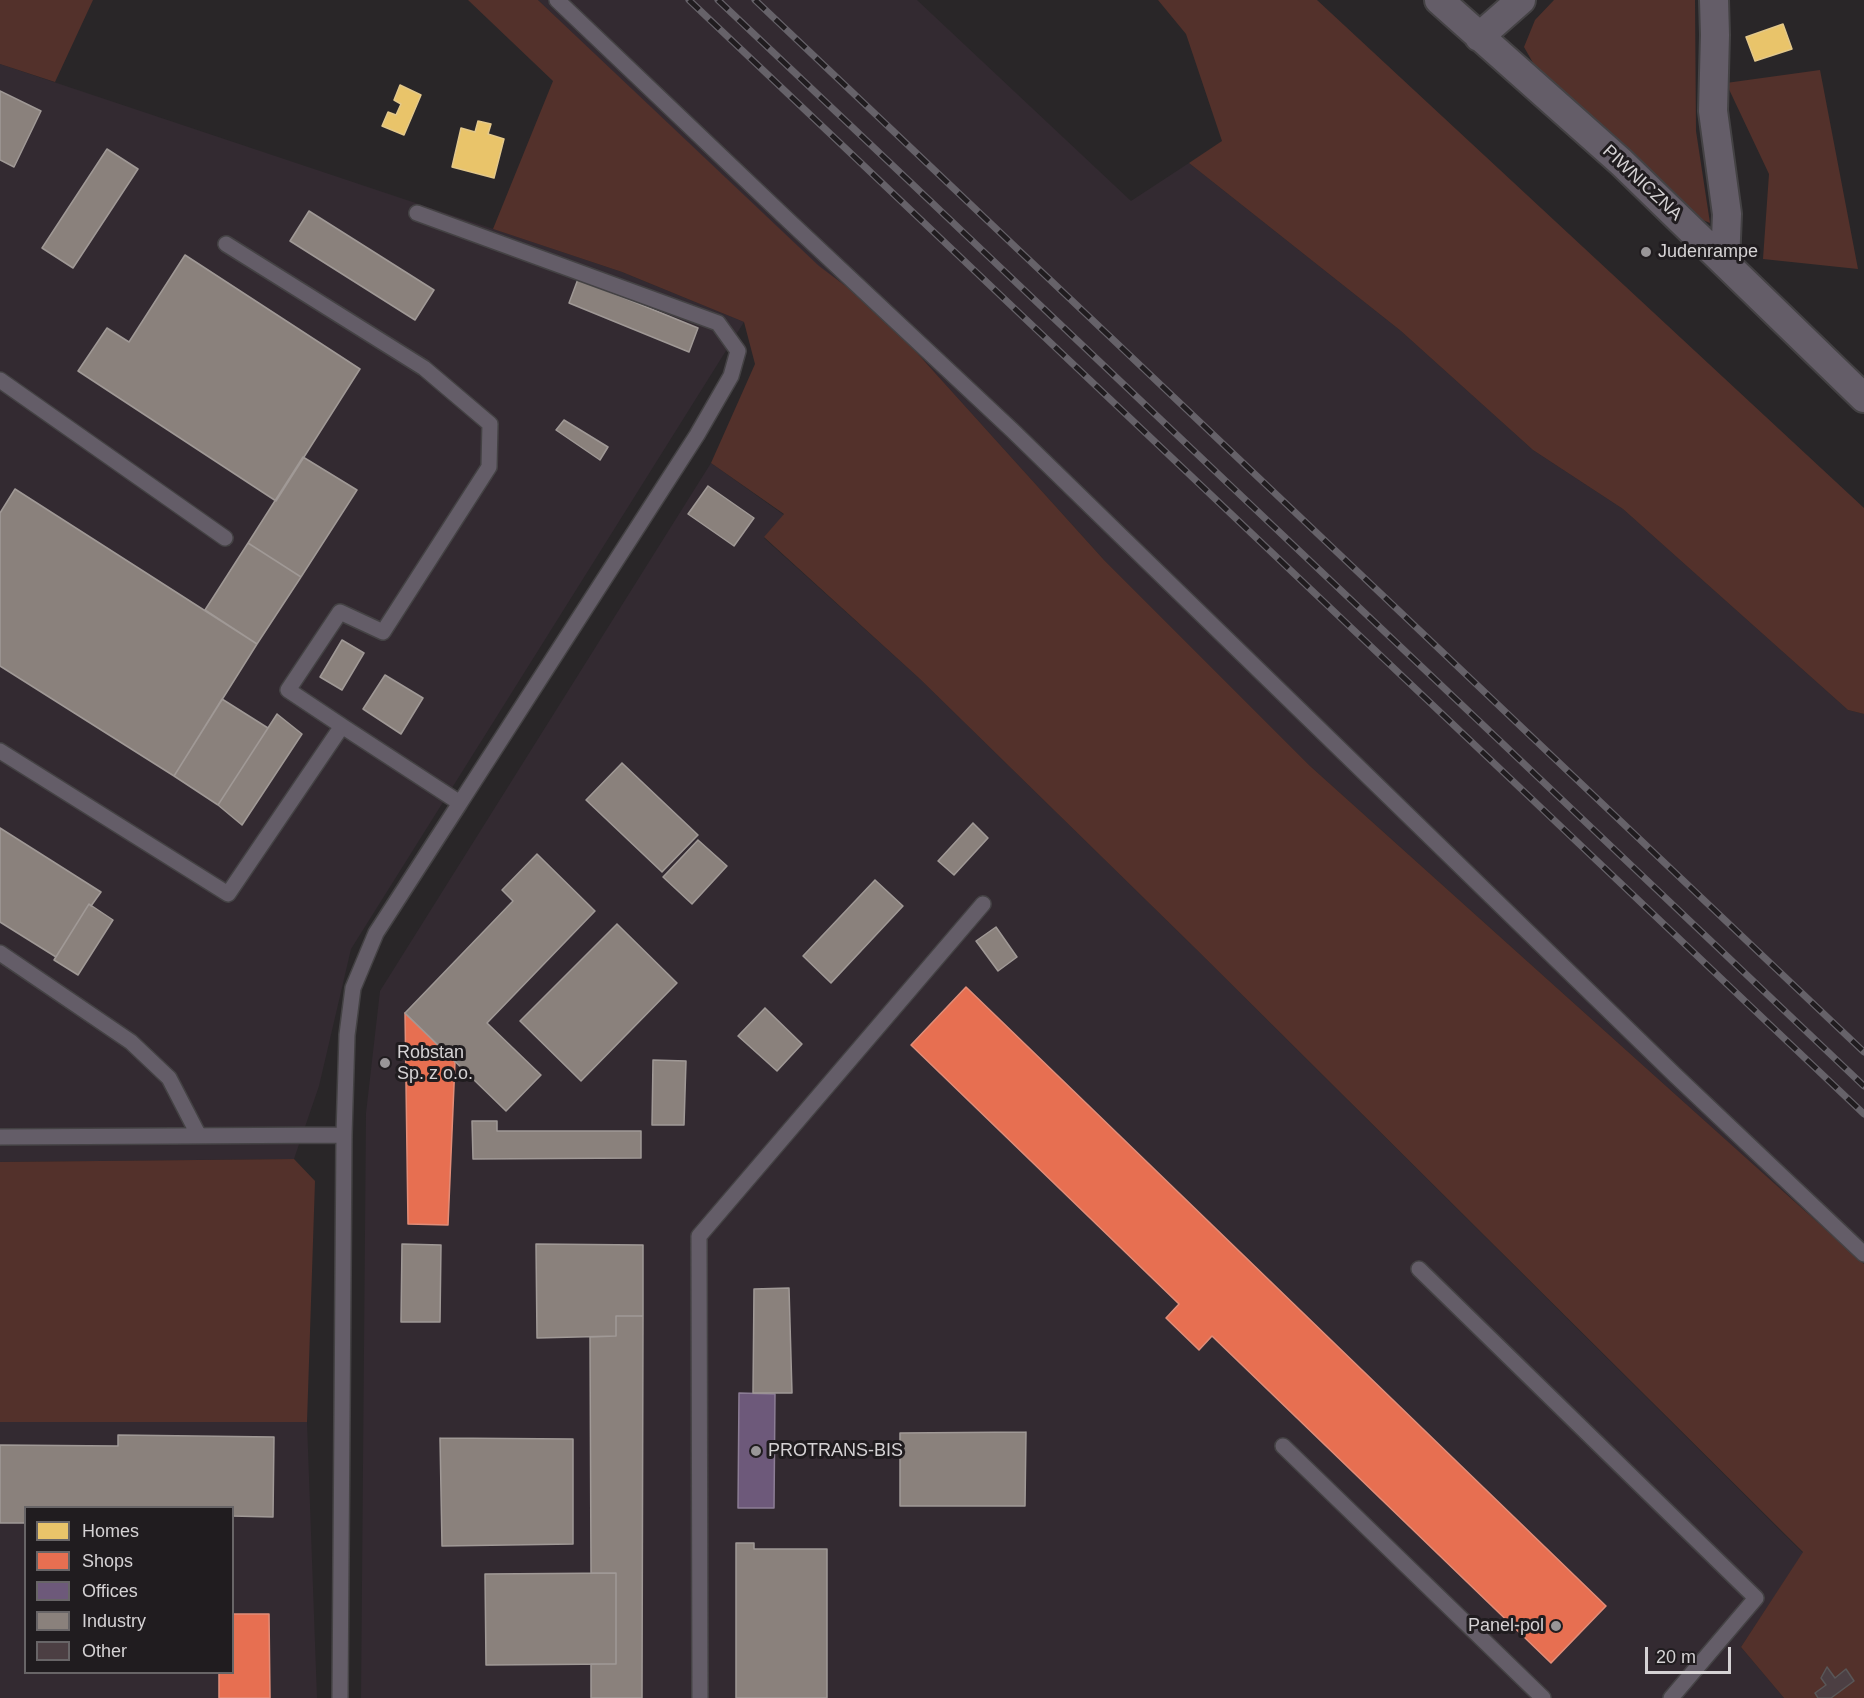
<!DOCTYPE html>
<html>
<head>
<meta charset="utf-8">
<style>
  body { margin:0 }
  #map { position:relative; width:1864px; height:1698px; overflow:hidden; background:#292628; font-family:Arial,sans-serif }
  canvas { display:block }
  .legend { position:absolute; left:24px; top:1506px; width:210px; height:168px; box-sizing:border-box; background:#201c1f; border:2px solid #686567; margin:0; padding:8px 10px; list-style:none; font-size:18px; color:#d5d2d4 }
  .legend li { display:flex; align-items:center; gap:12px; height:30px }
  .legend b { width:30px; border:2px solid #686567 }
  .scale { position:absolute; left:1645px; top:1647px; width:86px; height:27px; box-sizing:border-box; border:3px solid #d5d2d4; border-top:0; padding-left:8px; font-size:18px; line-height:21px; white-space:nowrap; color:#d5d2d4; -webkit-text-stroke:4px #201c1f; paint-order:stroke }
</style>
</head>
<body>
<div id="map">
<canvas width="1864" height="1698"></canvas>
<ul class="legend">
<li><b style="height:16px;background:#e9c46a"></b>Homes</li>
<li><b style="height:16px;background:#e76f51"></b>Shops</li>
<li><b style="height:16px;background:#6d597a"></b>Offices</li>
<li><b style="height:16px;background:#8a817c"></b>Industry</li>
<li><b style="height:16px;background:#4c3f43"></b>Other</li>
</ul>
<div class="scale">20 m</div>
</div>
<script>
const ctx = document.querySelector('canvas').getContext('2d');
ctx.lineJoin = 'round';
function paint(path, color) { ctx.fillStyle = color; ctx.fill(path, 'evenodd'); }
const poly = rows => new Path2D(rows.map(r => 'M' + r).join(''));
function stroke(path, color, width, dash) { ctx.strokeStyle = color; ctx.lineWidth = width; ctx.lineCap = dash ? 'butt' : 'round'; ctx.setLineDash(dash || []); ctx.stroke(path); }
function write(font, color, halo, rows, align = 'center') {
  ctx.font = font + ' Arial,sans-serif'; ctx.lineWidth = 6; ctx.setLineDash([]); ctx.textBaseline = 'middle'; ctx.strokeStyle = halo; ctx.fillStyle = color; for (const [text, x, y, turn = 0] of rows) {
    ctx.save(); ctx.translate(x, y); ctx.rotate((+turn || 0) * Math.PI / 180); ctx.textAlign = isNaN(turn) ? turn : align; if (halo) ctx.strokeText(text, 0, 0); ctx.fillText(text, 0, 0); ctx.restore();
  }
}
paint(poly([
  [538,0,917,0,1131,201,1189,163,1401,331,1533,450,1623,509,1848,710,1864,714,1864,1264,1310,766,1104,560,880,312,819,267],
  [0,64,622,272,744,322,351,949,319,1086,294,1159,0,1162],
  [711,463,784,515,764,538,920,679,1196,949,1803,1553,1741,1647,1784,1698,361,1698,366,1113,380,991],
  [0,1422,307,1422,317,1698,0,1698],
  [26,1508,232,1508,232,1672,26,1672]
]), '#332a31');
paint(poly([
  [0,0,93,0,55,82,0,64],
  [468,0,538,0,819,266,880,312,1104,560,1310,766,1864,1264,1864,1698,1784,1698,1741,1647,1803,1552,1196,949,920,679,764,537,784,514,711,463,755,364,744,322,622,272,493,229,553,81],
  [1158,0,1317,0,1864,508,1864,714,1848,710,1623,509,1533,450,1401,331,1189,163,1222,141,1186,34],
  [1554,0,1695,0,1696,131,1710,223,1693,216,1544,82,1524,47,1535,20],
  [1820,70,1858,269,1763,259,1769,174,1726,83],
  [294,1159,315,1181,307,1422,0,1422,0,1162]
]), '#53312b');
const homes = poly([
  [1783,24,1792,49,1755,61,1746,37,1783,24],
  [400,85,421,95,404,135,382,126,388,112,396,115,401,104,394,100,400,85],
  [478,121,491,124,488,134,504,139,494,178,452,167,461,128,475,132,478,121]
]);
paint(homes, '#e9c46a');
stroke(homes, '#e3c88a', 1.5);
const shops = poly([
  [966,987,1606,1606,1551,1663,1212,1336,1199,1350,1166,1318,1179,1304,911,1045,966,987],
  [405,1013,455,1062,448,1225,408,1224,405,1013],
  [232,1614,269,1614,270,1698,219,1698,219,1672,232,1672,232,1614]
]);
paint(shops, '#e76f51');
stroke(shops, '#e28d78', 1.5);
const offices = poly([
  [739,1393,775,1394,774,1508,738,1508,739,1393]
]);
paint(offices, '#6d597a');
stroke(offices, '#8c7d95', 1.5);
const industry = poly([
  [0,91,41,111,14,167,0,160,0,91],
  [107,149,138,169,73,268,42,248,107,149],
  [309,211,434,290,415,320,290,241,309,211],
  [185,255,360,369,276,501,78,371,107,328,129,342,185,255],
  [578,279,698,328,689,352,569,303,578,279],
  [564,420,608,447,600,460,556,430,564,420],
  [303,457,357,490,301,577,248,543,303,457],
  [708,486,754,518,734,546,688,514,708,486],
  [15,489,257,644,174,776,0,666,0,513,15,489],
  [248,543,301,577,257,644,205,610,248,543],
  [342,640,364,653,342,690,320,677,342,640],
  [385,675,423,698,401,734,363,709,385,675],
  [222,699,268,728,218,805,174,776,222,699],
  [277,714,302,734,242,825,218,805,277,714],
  [622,763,698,835,662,872,586,800,622,763],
  [973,823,988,838,954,875,938,861,973,823],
  [0,828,101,892,91,906,89,904,56,957,0,922,0,828],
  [698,840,727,866,692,904,663,877,698,840],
  [537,854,595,911,487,1023,541,1075,506,1111,405,1013,513,901,502,890,537,854],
  [875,880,903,906,831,983,803,956,875,880],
  [89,904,113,920,78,975,54,960,89,904],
  [617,924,677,983,581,1081,520,1021,617,924],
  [996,927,1017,957,998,971,976,941,996,927],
  [765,1008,802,1044,777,1071,738,1036,765,1008],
  [653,1060,686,1061,684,1125,652,1125,653,1060],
  [472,1121,497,1121,497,1131,641,1131,641,1158,473,1159,472,1121],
  [402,1244,441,1245,440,1322,401,1322,402,1244],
  [536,1244,643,1245,643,1316,616,1316,616,1336,537,1338,536,1244],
  [789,1288,792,1393,753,1393,754,1289,789,1288],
  [616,1316,643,1316,642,1698,591,1698,591,1664,616,1664,616,1573,591,1573,590,1337,616,1336,616,1316],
  [1026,1432,1025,1506,900,1506,900,1433,1026,1432],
  [118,1435,274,1437,273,1517,232,1516,232,1508,26,1508,26,1523,0,1523,0,1445,118,1446,118,1435],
  [440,1438,573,1439,573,1544,442,1546,440,1438],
  [736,1543,754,1543,754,1549,827,1549,827,1698,736,1698,736,1543],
  [616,1573,616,1664,486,1665,485,1574,616,1573]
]);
paint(industry, '#8a817c');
stroke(industry, '#a09996', 1.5);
const building = poly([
  [1827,1667,1835,1678,1846,1669,1854,1681,1831,1698,1818,1698,1815,1693,1826,1685,1821,1678,1827,1667]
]);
paint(building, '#4c3f43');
stroke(building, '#595657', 1.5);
const lane = poly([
  [557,0,789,221,1012,430,1676,1076,1864,1254],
  [417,213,718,323,738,351,731,376,697,435,460,803],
  [226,244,424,368,490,424,489,467,383,632,340,612,288,690,342,726],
  [0,380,225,538],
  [0,751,228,894,342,726,460,803,376,933,353,988,347,1035,344,1135,340,1698],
  [0,953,131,1042,169,1078,199,1136],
  [0,1137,344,1135],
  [1419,1269,1756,1598,1671,1698],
  [1283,1446,1543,1698],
  [700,1698,699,1236,983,904]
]);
const street = poly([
  [1439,0,1621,162,1864,398],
  [1714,0,1715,35,1713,111,1727,214,1725,263],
  [1479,37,1521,0]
]);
stroke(lane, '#444244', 18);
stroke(street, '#444244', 32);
stroke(lane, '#645d68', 15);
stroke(street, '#645d68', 28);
const rail = poly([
  [689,0,1864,1114],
  [718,0,1864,1086],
  [755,0,1864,1052]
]);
stroke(rail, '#666269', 7);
stroke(rail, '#201c1f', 4.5, [14]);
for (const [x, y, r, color] of [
  [1646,252,6,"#999698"],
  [385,1063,6,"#999698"],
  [756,1451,6,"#999698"],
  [1556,1626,6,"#999698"]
]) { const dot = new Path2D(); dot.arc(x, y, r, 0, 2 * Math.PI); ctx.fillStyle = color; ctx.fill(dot); stroke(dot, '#201c1f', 2); }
write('18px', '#d5d2d4', '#201c1f', [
  ["PIWNICZNA",1642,183,43]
]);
write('18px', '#d5d2d4', '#201c1f', [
  ["Judenrampe",1658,252],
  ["Robstan",397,1053],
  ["Sp. z o.o.",397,1074],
  ["PROTRANS-BIS",768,1451],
  ["Panel-pol",1544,1626,"right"]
], 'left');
</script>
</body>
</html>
